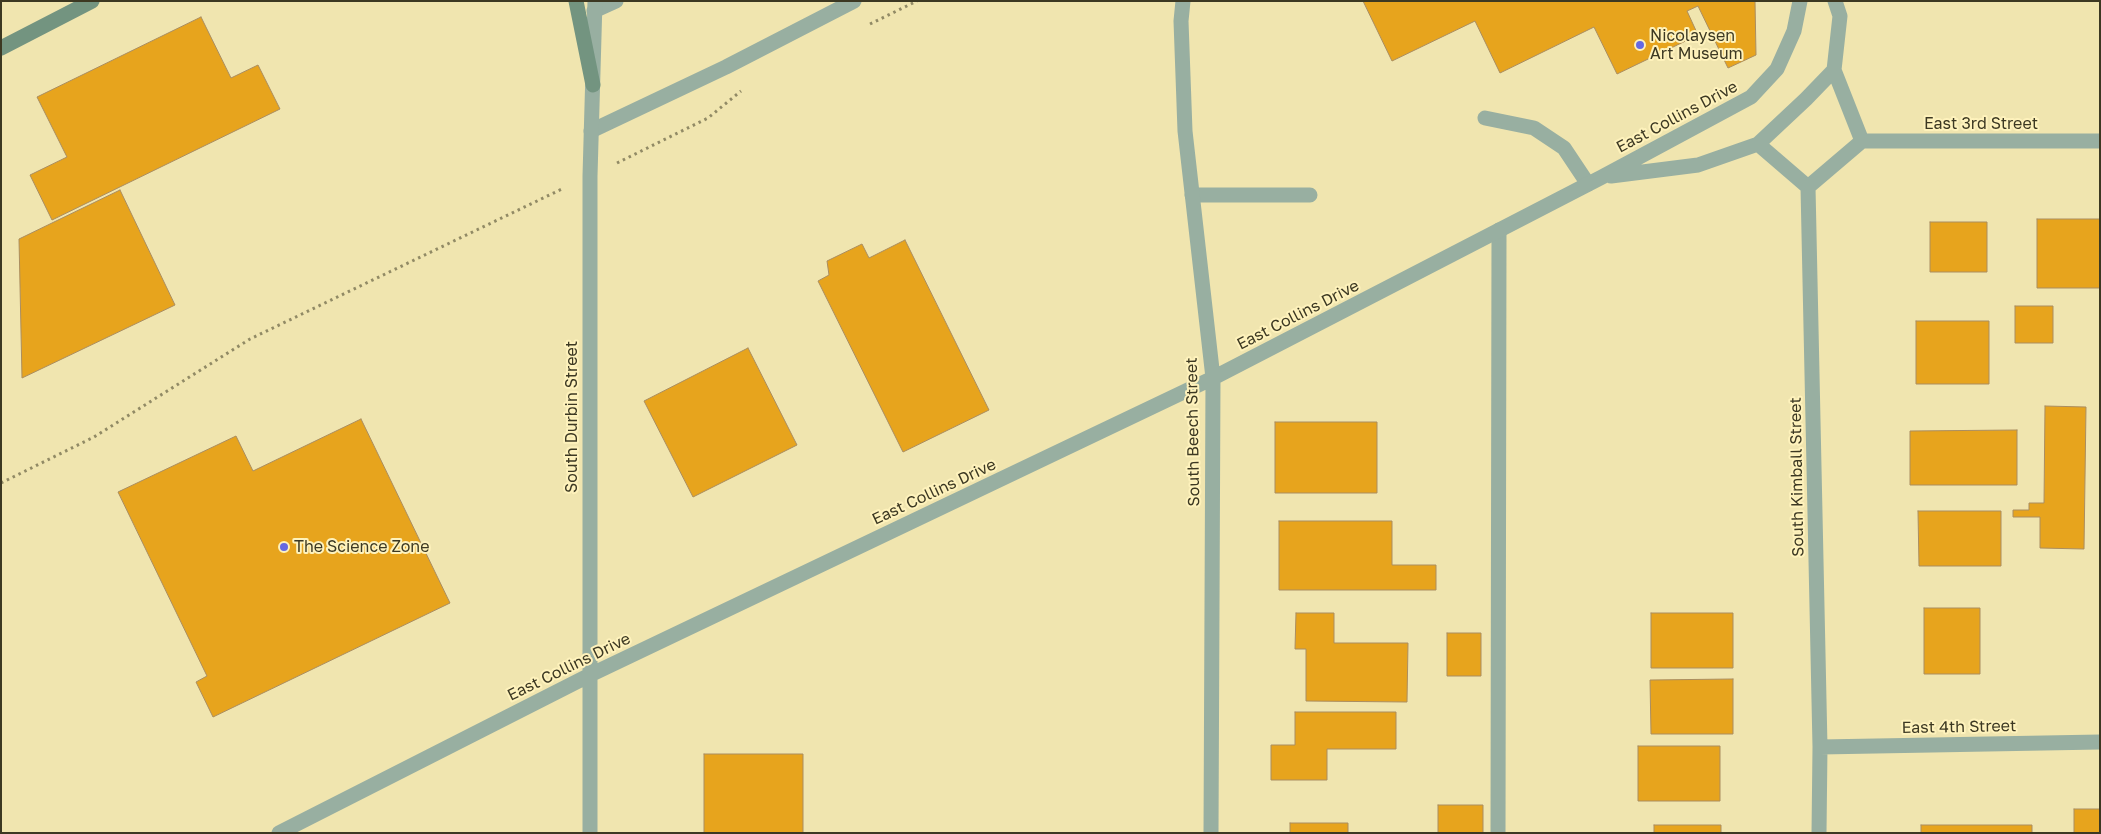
<!DOCTYPE html>
<html>
<head>
<meta charset="utf-8">
<style>
  body { margin:0 }
  #map { position:relative; width:2101px; height:834px; overflow:hidden; background:#f0e5af; font-family:"Golos Text",sans-serif }
  canvas { display:block }
  .frame { position:absolute; inset:0; border:2px solid #3c3822; pointer-events:none }
</style>
</head>
<body>
<div id="map">
<canvas width="2101" height="834"></canvas>
<div class="frame"></div>
</div>
<script>
const ctx = document.querySelector('canvas').getContext('2d');
ctx.lineJoin = 'round';
function paint(path, color) { ctx.fillStyle = color; ctx.fill(path, 'evenodd'); }
const poly = rows => new Path2D(rows.map(r => 'M' + r).join(''));
function stroke(path, color, width, dash) { ctx.strokeStyle = color; ctx.lineWidth = width; ctx.lineCap = dash ? 'butt' : 'round'; ctx.setLineDash(dash || []); ctx.stroke(path); }
function write(font, color, halo, rows, align = 'center') {
  ctx.font = font + ' "Golos Text",sans-serif'; ctx.lineWidth = 4; ctx.setLineDash([]); ctx.textBaseline = 'middle'; ctx.strokeStyle = halo; ctx.fillStyle = color; for (const [text, x, y, turn = 0] of rows) {
    ctx.save(); ctx.translate(x, y); ctx.rotate((+turn || 0) * Math.PI / 180); ctx.textAlign = isNaN(turn) ? turn : align; if (halo) ctx.strokeText(text, 0, 0); ctx.fillText(text, 0, 0); ctx.restore();
  }
}
const building = poly([
  [1363,1,1755,1,1756,55,1728,68,1698,6,1687,11,1698,35,1617,74,1594,27,1500,73,1475,21,1392,61,1363,1],
  [201,17,231,78,258,65,280,109,52,220,30,175,67,157,37,97,201,17],
  [120,190,175,305,22,378,19,239,120,190],
  [2037,219,2100,219,2100,288,2037,288,2037,219],
  [1930,222,1987,222,1987,272,1930,272,1930,222],
  [905,240,989,410,903,452,818,281,829,275,827,261,862,244,869,258,905,240],
  [2015,306,2053,306,2053,343,2015,343,2015,306],
  [1916,321,1989,321,1989,384,1916,384,1916,321],
  [748,348,797,445,693,497,644,401,748,348],
  [2045,406,2086,407,2084,549,2040,548,2040,517,2013,517,2013,510,2029,510,2029,503,2044,503,2045,406],
  [361,419,450,603,213,717,196,682,207,676,118,492,236,436,253,471,361,419],
  [1275,422,1377,422,1377,493,1275,493,1275,422],
  [2017,430,2017,485,1910,485,1910,431,2017,430],
  [1918,511,2001,511,2001,566,1919,566,1918,511],
  [1279,521,1392,521,1392,565,1436,565,1436,590,1279,590,1279,521],
  [1924,608,1980,608,1980,674,1924,674,1924,608],
  [1296,613,1334,613,1334,643,1408,643,1407,702,1306,701,1306,649,1295,649,1296,613],
  [1651,613,1733,613,1733,668,1651,668,1651,613],
  [1447,633,1481,633,1481,676,1447,676,1447,633],
  [1733,679,1733,734,1651,734,1650,680,1733,679],
  [1295,712,1396,712,1396,749,1327,749,1327,780,1271,780,1271,745,1295,745,1295,712],
  [1638,746,1720,746,1720,801,1638,801,1638,746],
  [704,754,803,754,803,833,704,833,704,754],
  [1438,805,1483,805,1483,833,1438,833,1438,805],
  [2074,809,2100,809,2100,833,2074,833,2074,809],
  [1290,823,1348,823,1348,833,1290,833,1290,823],
  [1654,825,1721,825,1721,833,1654,833,1654,825],
  [1921,825,2032,825,2032,833,1921,833,1921,825]
]);
paint(building, '#e7a41d');
stroke(building, '#aa8d60', 1);
stroke(poly([
  [870,24,917,1],
  [617,163,708,118,741,91],
  [1,483,94,437,250,339,564,188]
]), '#918a65', 3, [2.5, 4]);
stroke(poly([
  [594,11,616,1],
  [1485,118,1534,128,1564,148,1588,184],
  [591,131,726,67,854,1],
  [1192,195,1310,195],
  [1498,833,1499,230]
]), '#98afa1', 15);
stroke(poly([
  [1183,1,1181,21,1185,131,1213,378,1211,833],
  [1834,70,1862,141],
  [1758,144,1808,187,1820,747,1819,833],
  [1611,176,1698,165,1758,144,1806,99,1834,70,1840,16,1835,1],
  [1808,187,1862,141,2100,141],
  [1820,747,2100,742],
  [279,833,590,675,1213,378,1602,177,1751,97,1777,69,1794,31,1800,1],
  [590,833,590,176,595,1]
]), '#98afa1', 15);
stroke(poly([
  [576,1,593,85],
  [1,48,92,1]
]), '#739480', 15);
for (const [x, y, r, color] of [
  [1640,45,5,"#6569e2"],
  [284,547,5,"#6569e2"]
]) { const dot = new Path2D(); dot.arc(x, y, r, 0, 2 * Math.PI); ctx.fillStyle = color; ctx.fill(dot); stroke(dot, '#fef2bc', 2); }
write('16px', '#3c3822', '#fef2bc', [
  ["Nicolaysen",1650,36],
  ["Art Museum",1650,54],
  ["The Science Zone",294,547]
], 'left');
write('16px', '#3c3822', '#fef2bc', [
  ["East Collins Drive",1677,117,-28],
  ["East 3rd Street",1981,124],
  ["East Collins Drive",1298,315,-27],
  ["South Durbin Street",572,417,-90],
  ["South Beech Street",1193,432,-91],
  ["South Kimball Street",1797,477,-91],
  ["East Collins Drive",934,492,-25],
  ["East Collins Drive",569,667,-26],
  ["East 4th Street",1959,727,-1]
]);
</script>
</body>
</html>
